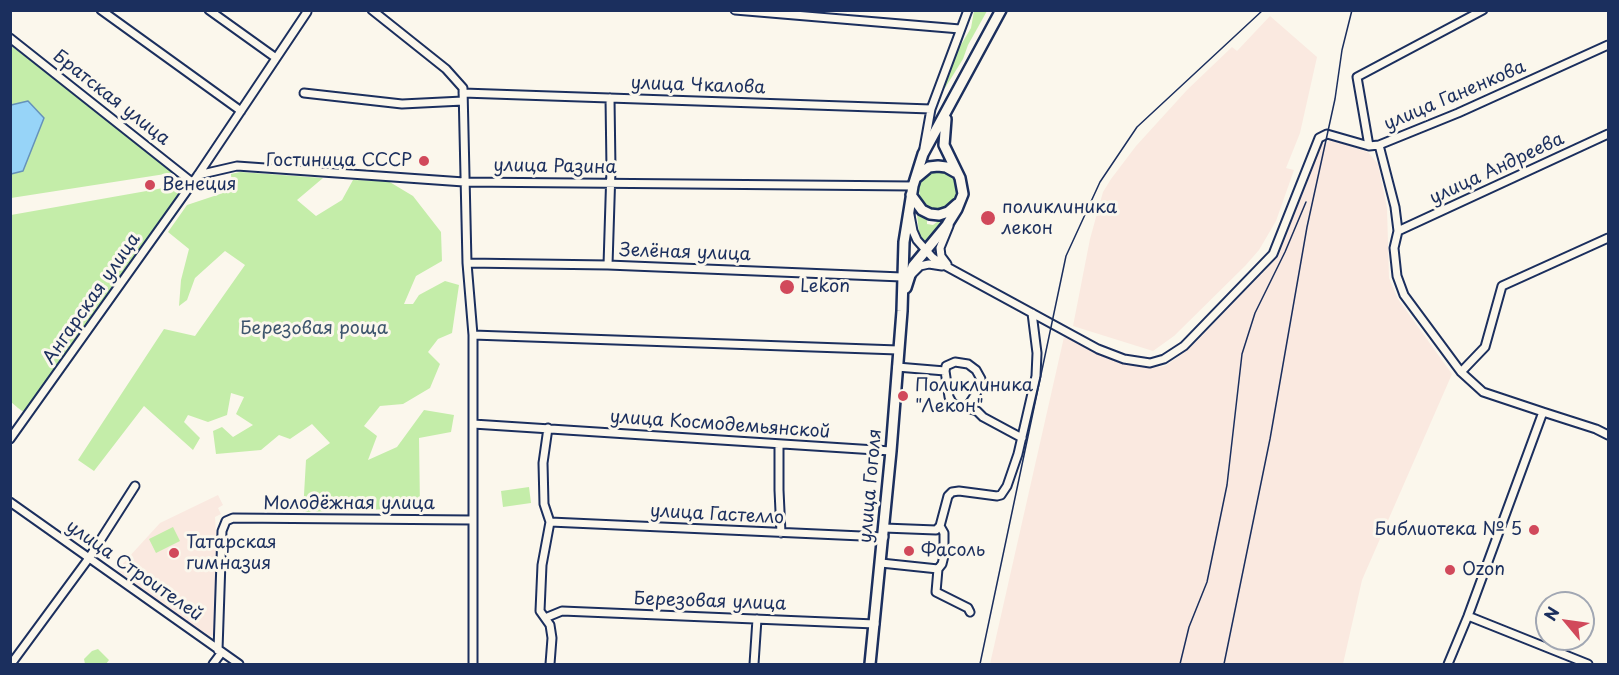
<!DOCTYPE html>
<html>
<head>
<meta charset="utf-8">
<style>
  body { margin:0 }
  #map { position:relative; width:1619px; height:675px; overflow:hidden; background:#fbf7ec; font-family:"Playpen Sans",sans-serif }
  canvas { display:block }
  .frame { position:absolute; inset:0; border:12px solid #1b2f5e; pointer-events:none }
  .north { position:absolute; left:1535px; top:591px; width:60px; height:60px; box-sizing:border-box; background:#fbf7ec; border:2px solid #a1a7b3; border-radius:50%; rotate:299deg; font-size:16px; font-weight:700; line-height:24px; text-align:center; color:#1b2f5e }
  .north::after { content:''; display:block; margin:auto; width:21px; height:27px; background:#d1495b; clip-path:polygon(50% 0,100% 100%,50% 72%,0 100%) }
</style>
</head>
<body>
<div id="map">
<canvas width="1619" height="675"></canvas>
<div class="frame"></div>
<div class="north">N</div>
</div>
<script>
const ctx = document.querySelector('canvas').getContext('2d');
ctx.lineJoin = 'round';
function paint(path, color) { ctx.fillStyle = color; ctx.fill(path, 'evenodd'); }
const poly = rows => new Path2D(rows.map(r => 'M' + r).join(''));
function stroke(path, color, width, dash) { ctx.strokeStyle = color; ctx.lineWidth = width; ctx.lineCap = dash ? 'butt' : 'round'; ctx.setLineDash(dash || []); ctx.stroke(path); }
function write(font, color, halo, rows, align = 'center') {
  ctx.font = font + ' "Playpen Sans",sans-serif'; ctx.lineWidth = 6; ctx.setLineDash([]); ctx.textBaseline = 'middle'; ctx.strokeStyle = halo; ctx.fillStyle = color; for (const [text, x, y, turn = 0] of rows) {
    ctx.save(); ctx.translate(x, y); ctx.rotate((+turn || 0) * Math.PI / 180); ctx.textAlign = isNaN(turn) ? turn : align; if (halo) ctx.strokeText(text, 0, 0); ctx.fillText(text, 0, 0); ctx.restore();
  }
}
paint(poly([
  [1270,16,1317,57,1300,133,1286,168,1294,170,1276,221,1259,250,1245,266,1174,336,1153,351,1073,326,1090,239,1103,192,1111,179,1136,146,1187,90,1232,47,1237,51],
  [1331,140,1368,152,1378,164,1387,208,1389,278,1398,299,1452,374,1362,580,1343,664,990,664,1064,337,1124,364,1152,368,1165,366,1188,350,1278,257,1321,145],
  [218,495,223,505,218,508,221,514,215,517,216,535,214,634,208,638,117,570,160,523]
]), '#fae9e0');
paint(poly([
  [974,11,987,11,968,45,963,59,945,88,943,88,955,55,971,28],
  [10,45,178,172,11,198,11,174,23,170,44,118,28,101,11,105],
  '919 190a19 19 0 1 1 38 0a19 19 0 1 1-38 0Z',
  [240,172,323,178,297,200,316,216,342,200,353,180,388,181,413,196,441,232,442,261,416,276,404,304,413,304,419,295,445,281,459,285,452,333,438,339,428,352,440,364,430,388,403,404,380,406,364,426,377,436,368,460,397,447,424,410,454,415,451,432,419,438,420,508,303,512,306,460,330,443,312,424,290,439,279,435,261,450,216,454,213,431,222,427,233,437,253,425,236,414,244,397,231,393,227,415,208,422,188,415,184,422,200,438,193,450,144,406,94,471,78,460,164,329,195,336,245,265,225,251,195,278,187,300,179,306,181,280,189,249,168,232,187,205,232,190,231,174],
  [186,184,25,413,18,408,11,402,11,215],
  [917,214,927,219,927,224,933,225,937,222,945,221,928,242,923,242,919,233],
  [529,487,531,503,503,507,501,491],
  [173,527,180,541,156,553,149,539],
  [98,649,109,660,106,664,85,664,84,659,92,651]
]), '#c4eda9');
const water = poly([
  [28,101,44,118,23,171,11,174,11,105,28,101]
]);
paint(water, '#97d4f8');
stroke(water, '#6592ba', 1.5);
const minor = poly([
  [101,10,241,111],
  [209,10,276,58],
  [372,10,446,69,463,88,467,263,473,335,473,664],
  [735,10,960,29],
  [10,38,193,183],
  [304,93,402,104,463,101],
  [463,93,931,109],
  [1379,145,1395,207,1398,231,1394,248,1397,276,1404,295,1461,372,1483,392,1543,412,1468,616,1448,664],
  [1369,146,1357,77,1483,10],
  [924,148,931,109,968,10],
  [198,175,237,166,464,182,913,186],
  [910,215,913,231,917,240,932,257,940,263,1098,349,1124,359,1150,363,1164,359,1184,346,1273,254,1319,138,1327,134,1369,146,1379,145,1458,113,1608,45],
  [1398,231,1608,134],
  [467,263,608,265,902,277],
  [947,264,941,256,940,248,949,226],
  [608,265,611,169,610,98],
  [912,274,920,266,929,264,942,266],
  [473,335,898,350],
  [897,367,945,371,949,397,953,404,977,411,983,417,1022,438],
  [945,371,946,366,955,362,968,364,976,370,981,379,977,392,967,407],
  [1461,372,1485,347,1502,286,1608,238],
  [1543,412,1596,429,1608,435],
  [473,424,891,451],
  [548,428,543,463,544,504,550,522,542,565,540,611,550,625,552,638,550,664],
  [10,439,198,175,307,12],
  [779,444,779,490,781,533],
  [10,502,239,664],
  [550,522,884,537],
  [884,528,936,530,940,526,948,496,952,492,959,491,997,496,1001,495,1007,486,1018,454,1036,376,1037,353,1032,313],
  [881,563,938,569,936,592,968,608,970,612],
  [938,569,942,564,944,556,944,533,940,526],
  [1468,616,1588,664],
  [545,618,562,611,875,624],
  [218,650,222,531,226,521,233,518,472,520],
  [11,664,89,558,135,486],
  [213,664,222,652],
  [754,664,757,619]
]);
const major = poly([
  [917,177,929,167,938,166,946,167,955,172],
  [911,195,922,210,930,214,939,215,948,212,957,204],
  [906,288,913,266,947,225,957,209,963,194,960,178,944,145,946,119],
  [870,664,891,451,902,311,904,242,913,186,923,154,1001,10]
]);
stroke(minor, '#1b2f5e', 11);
stroke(major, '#1b2f5e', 14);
stroke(minor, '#fbf7ec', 7);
stroke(major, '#fbf7ec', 9);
stroke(poly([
  [980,664,1066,256,1100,182,1137,127,1263,10],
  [1180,664,1189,627,1207,582,1227,485,1242,354,1255,313,1285,252,1306,202],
  [1224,664,1270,439,1307,227,1335,99,1342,50,1352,10]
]), '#1b2f5e', 1.5);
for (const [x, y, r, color] of [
  [424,161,6,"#d1495b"],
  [150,185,6,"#d1495b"],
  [988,218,8,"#d1495b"],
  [787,287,8,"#d1495b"],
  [903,396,6,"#d1495b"],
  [1534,530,6,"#d1495b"],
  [909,551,6,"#d1495b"],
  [174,553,6,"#d1495b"],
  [1450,570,6,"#d1495b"]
]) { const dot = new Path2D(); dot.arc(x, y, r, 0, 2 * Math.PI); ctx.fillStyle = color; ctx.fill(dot); stroke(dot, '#fbf7ec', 2); }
write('18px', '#1b2f5e', '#fbf7ec', [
  ["улица Чкалова",698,86,2],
  ["улица Ганенкова",1455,96,-23],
  ["Братская улица",111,98,38],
  ["улица Разина",555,167,1],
  ["улица Андреева",1497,169,-25],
  ["Зелёная улица",685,253,2],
  ["Ангарская улица",92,299,-55],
  ["улица Космодемьянской",720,425,4],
  ["улица Гоголя",871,486,-85],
  ["Молодёжная улица",349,504],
  ["улица Гастелло",717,515,3],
  ["улица Строителей",134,571,35],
  ["Березовая улица",710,602,2]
]);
write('18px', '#1b2f5e', '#fbf7ec', [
  ["Гостиница СССР",412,161,"right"],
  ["Венеция",162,185],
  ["поликлиника",1002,208],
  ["лекон",1002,229],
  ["Lekon",800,287],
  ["Поликлиника",915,386],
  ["\"Лекон\"",915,407],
  ["Библиотека № 5",1522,530,"right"],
  ["Татарская",186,543],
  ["гимназия",186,564],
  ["Фасоль",921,551],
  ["Ozon",1462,570]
], 'left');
write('18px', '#3d556d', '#fbf7ec', [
  ["Березовая роща",314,329]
]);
</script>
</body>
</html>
